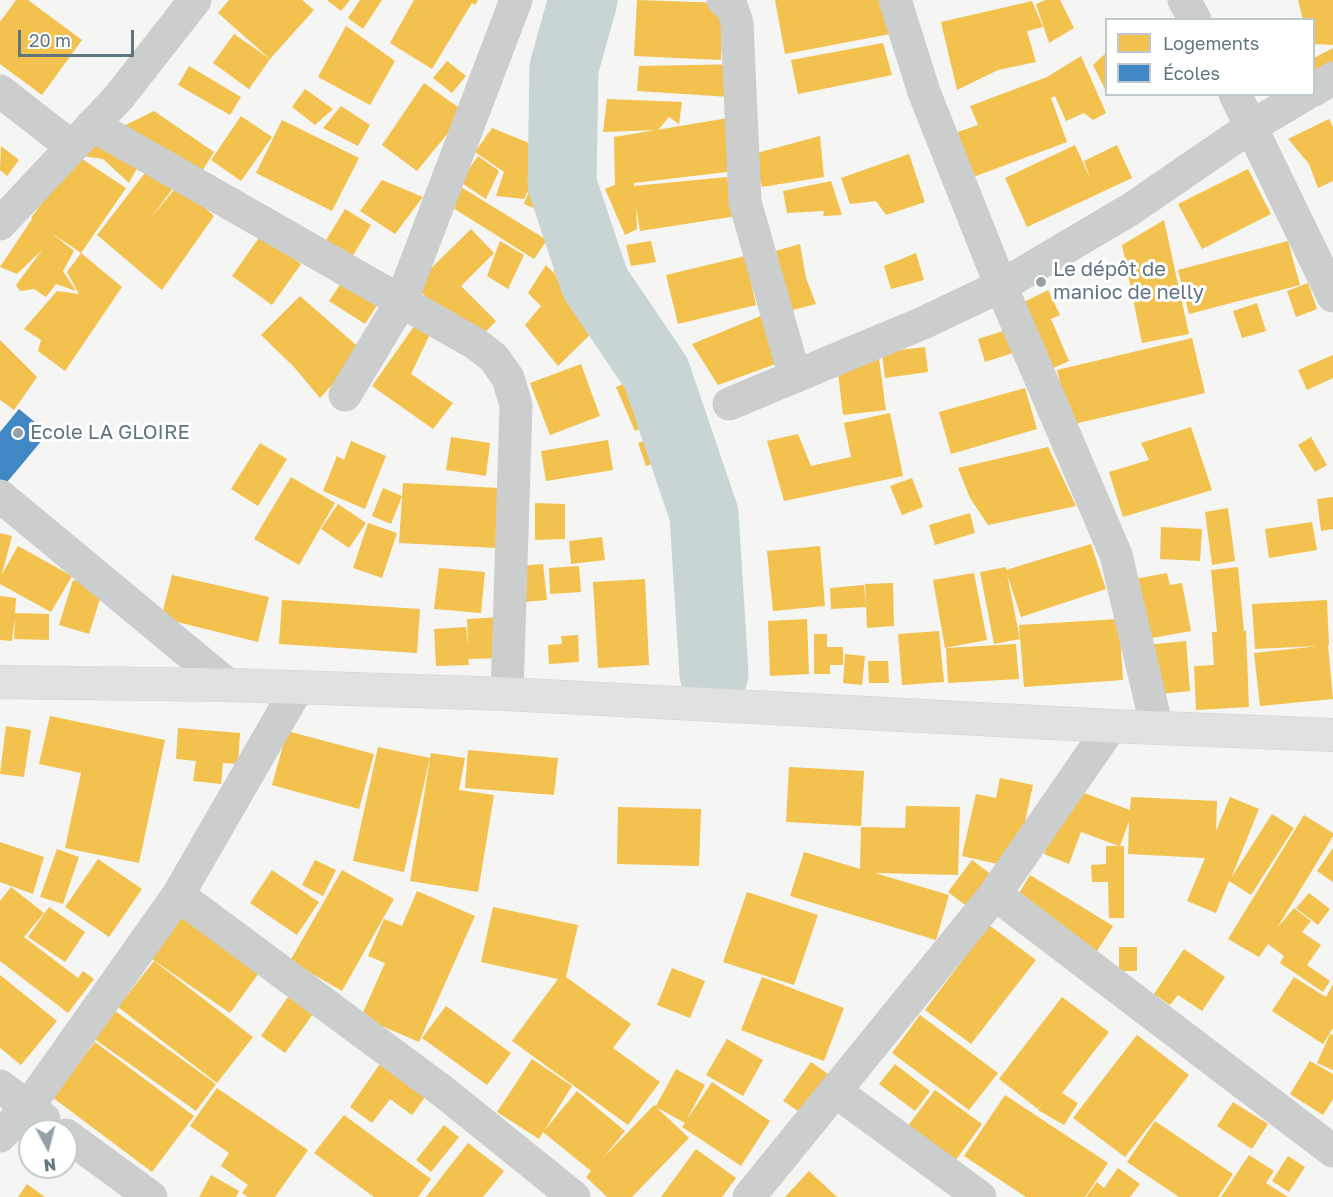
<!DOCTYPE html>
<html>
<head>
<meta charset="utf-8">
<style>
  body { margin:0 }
  #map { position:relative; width:1333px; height:1197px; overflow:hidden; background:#f5f5f3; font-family:"Golos Text",sans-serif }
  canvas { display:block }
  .legend { position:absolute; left:1105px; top:18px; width:210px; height:78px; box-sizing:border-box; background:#fff; border:2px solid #bfc8cc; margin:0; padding:8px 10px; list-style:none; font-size:18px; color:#5f767f }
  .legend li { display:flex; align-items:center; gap:12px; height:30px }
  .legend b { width:30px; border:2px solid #bfc8cc }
  .north { position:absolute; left:18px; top:1119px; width:60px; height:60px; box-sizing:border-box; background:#fff; border:2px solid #bfc8cc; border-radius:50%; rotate:173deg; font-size:16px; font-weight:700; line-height:24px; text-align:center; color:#5f767f }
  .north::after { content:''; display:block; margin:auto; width:21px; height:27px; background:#94a2a8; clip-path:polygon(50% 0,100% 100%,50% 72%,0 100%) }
  .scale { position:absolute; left:18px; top:30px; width:116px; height:27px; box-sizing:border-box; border:3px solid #5f767f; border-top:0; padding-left:8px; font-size:18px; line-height:21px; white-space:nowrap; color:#5f767f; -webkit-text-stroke:4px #fff; paint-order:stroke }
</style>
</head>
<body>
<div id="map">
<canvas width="1333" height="1197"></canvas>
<ul class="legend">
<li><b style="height:16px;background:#f2c14e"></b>Logements</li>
<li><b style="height:16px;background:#3f88c5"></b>Écoles</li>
</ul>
<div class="north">N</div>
<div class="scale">20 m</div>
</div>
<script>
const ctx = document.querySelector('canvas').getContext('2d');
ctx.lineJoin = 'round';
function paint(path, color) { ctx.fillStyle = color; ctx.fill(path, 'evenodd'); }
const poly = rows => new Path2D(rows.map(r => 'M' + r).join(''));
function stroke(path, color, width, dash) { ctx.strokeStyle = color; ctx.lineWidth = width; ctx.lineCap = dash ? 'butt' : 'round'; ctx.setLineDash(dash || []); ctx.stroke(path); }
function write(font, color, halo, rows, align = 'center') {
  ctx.font = font + ' "Golos Text",sans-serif'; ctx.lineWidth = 6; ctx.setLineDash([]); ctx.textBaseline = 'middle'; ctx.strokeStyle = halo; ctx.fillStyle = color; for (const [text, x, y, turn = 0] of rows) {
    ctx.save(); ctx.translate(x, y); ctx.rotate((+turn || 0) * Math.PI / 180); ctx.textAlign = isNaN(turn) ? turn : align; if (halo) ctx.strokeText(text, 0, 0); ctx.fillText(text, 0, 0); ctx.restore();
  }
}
paint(poly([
  [16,0,28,0,82,40,42,95,0,64,0,22],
  [229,0,302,0,314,10,270,59,218,13],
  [327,0,350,0,341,11],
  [360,0,382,0,363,29,348,18],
  [414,0,478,0,475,5,472,3,432,69,390,43],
  [637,0,724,3,721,60,634,56],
  [775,0,884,0,890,34,785,54],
  [1046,0,1060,0,1074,28,1049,43,1036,4],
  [1298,0,1333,0,1333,45,1314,44,1314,20,1303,20],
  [1032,1,1043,27,1027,31,1036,62,998,70,957,90,941,22],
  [346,26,395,61,370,105,318,77],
  [234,34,270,59,249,89,213,63],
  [883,43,892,75,798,94,791,60],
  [1333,48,1333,79,1314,89,1314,58],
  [1106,53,1106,91,1093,65],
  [1081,56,1106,113,1093,120,1084,113,1066,121,1055,96,1051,98,1067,142,968,179,952,134,978,125,970,106,1047,77],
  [447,61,466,76,452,93,433,78],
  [746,64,730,97,637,91,639,66],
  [189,66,241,97,230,115,178,85],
  [424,83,465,112,417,171,382,145],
  [305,89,333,109,315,125,292,107],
  [607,99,682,102,679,124,669,117,658,130,603,132],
  [341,106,370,125,358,146,323,128],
  [154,111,214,152,196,181,117,129],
  [241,116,272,137,241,181,211,160],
  [728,118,735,171,634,183,634,186,727,177,737,216,640,231,636,207,637,229,625,235,605,189,615,185,614,137],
  [1329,119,1333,127,1333,181,1318,188,1309,164,1288,139],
  [282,120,359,158,332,211,256,173],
  [492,128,549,151,545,158,575,169,555,217,524,204,533,181,524,199,496,196,504,172,475,152],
  [89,130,142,159,129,183,103,159,76,155],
  [820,136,824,177,762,187,753,154],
  [1075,145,1091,180,1084,161,1117,145,1132,178,1027,227,1005,178],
  [1,146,19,160,7,176,0,170],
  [909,154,925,202,886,215,876,201,850,204,841,178],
  [76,155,126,188,81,253,50,232,74,251,63,271,76,291,56,284,46,297,34,289,20,291,16,285,42,250,17,274,0,267,32,219,31,218],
  [478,156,499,171,486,199,460,182],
  [148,169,173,188,150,219,178,185,214,216,162,290,97,235],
  [1248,169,1271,214,1202,249,1178,204],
  [382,180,423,197,395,234,360,211],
  [831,181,842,215,823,216,824,211,787,213,783,191],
  [461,187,547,240,534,259,450,206],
  [345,209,371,225,351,259,325,242],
  [577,215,614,252,601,262,589,249,574,266,582,277,568,284,563,271,554,273,554,265,577,244,568,227],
  [1164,220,1189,334,1142,343,1122,245],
  [471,229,494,253,461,286,496,321,474,344,414,285],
  [261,235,301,264,272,305,232,276],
  [500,241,524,255,508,289,487,276],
  [651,241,656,262,631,266,626,245],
  [1288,241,1300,285,1189,314,1178,270],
  [800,244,806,278,816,304,785,312,765,254],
  [81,253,122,287,65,371,38,351,41,340,24,329,57,291,79,294,67,272],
  [916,253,924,280,891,289,884,266],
  [745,256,756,305,678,324,666,275],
  [546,265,602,323,558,366,525,325,541,306,528,293],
  [344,279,379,302,365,324,329,301],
  [1308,283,1317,309,1296,317,1287,291],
  [1048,290,1060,315,1051,319,1069,361,1051,369,1024,302],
  [300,296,363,351,320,398,294,367,261,335],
  [1257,303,1266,331,1242,338,1233,311],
  [763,315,778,363,718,385,692,344],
  [417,322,431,332,411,374,453,403,433,429,372,386],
  [1006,330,1013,353,985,362,978,339],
  [1192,338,1205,393,1070,425,1057,370],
  [0,340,37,377,14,410,0,400],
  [925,347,928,372,885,378,882,352],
  [681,355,694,388,666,399,653,366],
  [1333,355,1333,378,1307,390,1298,370],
  [879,359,886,410,843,415,837,364],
  [581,364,600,416,550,435,530,383],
  [644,375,663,418,635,431,616,387],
  [1025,388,1037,429,951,454,939,412],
  [689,394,712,442,689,452,667,404],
  [890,413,903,476,784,501,767,441,798,434,811,466,851,457,844,423],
  [1191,427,1212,490,1123,517,1109,472,1149,460,1141,443],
  [665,434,673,457,646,466,638,443],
  [451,437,490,443,486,476,446,470],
  [1311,437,1327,465,1315,472,1298,445],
  [608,440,613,470,546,481,541,451],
  [351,441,386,456,365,509,323,491,337,456,344,460],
  [260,443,287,459,258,506,231,489],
  [1048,447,1076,506,988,525,970,498,958,468],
  [291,477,335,503,299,565,254,539],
  [912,478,923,507,902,515,890,486],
  [403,483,499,488,496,548,399,543],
  [383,488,402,496,391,524,372,516],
  [1333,497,1333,529,1321,531,1317,499],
  [535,503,565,504,565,539,535,540],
  [338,504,366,523,349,548,321,529],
  [1228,508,1235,561,1212,565,1205,512],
  [970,513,975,533,935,545,929,525],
  [1312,522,1317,550,1269,558,1265,529],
  [368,523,397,533,382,578,353,568],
  [1161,527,1202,529,1200,561,1160,559],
  [0,533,12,536,2,574,18,546,72,576,51,612,0,584],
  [602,537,605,560,571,564,569,541],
  [1091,544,1106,589,1021,617,1007,574,1020,639,994,644,980,572,1006,567,1006,570],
  [820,546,825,606,773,611,767,551],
  [543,564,547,600,524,602,520,566],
  [579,566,581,592,550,594,549,568],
  [1238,567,1244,631,1246,631,1249,707,1196,710,1194,666,1214,665,1212,632,1217,632,1211,570],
  [439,568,485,572,481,613,434,609],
  [974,573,987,640,945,648,933,580],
  [1167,573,1170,585,1182,583,1191,631,1146,639,1135,579],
  [172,575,269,597,258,642,161,618],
  [645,579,649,665,598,668,593,582],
  [73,580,103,589,89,634,59,625],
  [893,583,894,626,867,628,865,584],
  [864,585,866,607,831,609,830,588],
  [0,596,16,598,15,613,49,614,49,640,14,639,15,617,12,641,0,640],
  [282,600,420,609,417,653,279,644],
  [1327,600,1329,645,1328,645,1333,699,1260,706,1254,653,1319,646,1255,649,1252,604],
  [503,617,504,658,468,659,469,665,436,666,434,629,466,627,468,647,467,619],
  [807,619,809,674,770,676,768,621],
  [1119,619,1123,680,1024,687,1019,625],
  [939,631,944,682,902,685,898,634],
  [814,634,827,634,827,647,843,647,843,665,830,665,830,674,814,674],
  [578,635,579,662,549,664,548,645,562,644,561,636],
  [1186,641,1190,691,1149,695,1145,645],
  [1016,644,1019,679,948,683,946,648],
  [845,654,865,656,862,685,843,683],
  [868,661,888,661,889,683,869,683],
  [50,716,165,740,139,863,65,848,81,773,39,764],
  [6,726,31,730,24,777,0,774],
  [178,728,240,733,238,764,223,763,221,784,193,781,196,761,176,759],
  [287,731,374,754,359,809,272,785],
  [378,747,430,758,404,872,353,861],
  [468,750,558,758,554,795,465,788],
  [431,753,465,758,459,790,494,795,478,892,410,881],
  [789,767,864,771,861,826,786,822],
  [1000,778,1033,785,1015,868,962,856,976,794,996,798],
  [1068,787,1130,810,1131,797,1217,801,1216,831,1230,797,1259,809,1231,878,1272,814,1294,828,1251,895,1229,881,1216,913,1187,901,1205,858,1128,854,1129,821,1120,846,1124,846,1124,918,1109,918,1108,882,1092,882,1091,865,1106,864,1106,846,1119,846,1081,832,1069,864,1044,854],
  [906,806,960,807,958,875,875,873,949,895,936,940,790,896,804,852,860,869,861,827,905,828],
  [618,807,701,809,699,866,617,864],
  [1304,815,1333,833,1333,836,1277,928,1294,908,1311,921,1302,932,1321,945,1307,965,1330,981,1323,992,1280,963,1284,956,1268,944,1259,957,1228,939],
  [0,842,44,857,33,894,0,882],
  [1333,848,1333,882,1317,871],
  [57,849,79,857,63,904,40,897],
  [98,859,142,889,109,937,65,907],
  [315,860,336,870,323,896,302,885],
  [972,860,996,878,972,910,948,892],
  [272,870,319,902,297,935,250,903],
  [342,870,394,899,342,991,290,961],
  [1030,875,1113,926,1097,951,1015,900],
  [11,887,44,913,24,937,78,978,83,971,94,979,68,1013,0,961,0,901],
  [417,891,475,916,419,1042,361,1017,385,963,368,956,384,919,402,926],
  [747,892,818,915,794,985,723,962],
  [1309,893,1330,909,1318,925,1296,908],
  [49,907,85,932,65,962,28,937],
  [493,907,578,925,566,977,631,1024,613,1048,660,1082,628,1125,512,1041,558,979,481,962],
  [179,916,259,973,230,1013,149,957],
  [989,925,1036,960,971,1044,925,1010],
  [1119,947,1137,947,1137,971,1119,971],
  [1184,949,1225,977,1202,1011,1178,995,1170,1005,1154,994],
  [154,961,253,1037,217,1083,118,1007],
  [672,968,705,981,690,1018,657,1005],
  [0,975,57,1021,21,1065,0,1048],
  [762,977,844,1008,824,1061,741,1030],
  [1294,977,1326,997,1333,984,1333,1028,1323,1044,1272,1011],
  [288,997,313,1014,285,1053,261,1036],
  [1062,997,1109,1032,1062,1093,1078,1103,1064,1125,1038,1110,1043,1102,1038,1109,999,1079],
  [107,1005,216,1084,196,1111,86,1033],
  [446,1006,511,1053,487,1085,422,1038],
  [920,1015,998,1073,969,1110,892,1053],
  [1330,1034,1333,1035,1333,1070,1317,1063],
  [1137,1035,1189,1075,1125,1157,1073,1118],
  [727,1039,763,1060,743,1096,706,1075],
  [95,1042,194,1116,152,1172,52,1097],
  [532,1059,572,1086,544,1131,577,1091,625,1131,603,1158,654,1105,656,1106,676,1069,705,1085,686,1121,712,1082,770,1121,741,1166,682,1127,685,1123,656,1107,689,1138,632,1197,607,1197,586,1177,591,1171,543,1132,539,1139,497,1112],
  [382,1061,428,1093,412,1115,390,1099,372,1123,350,1107],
  [1310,1061,1333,1074,1333,1099,1323,1115,1290,1094],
  [811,1062,831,1076,804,1115,783,1101],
  [895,1064,930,1091,915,1111,879,1084],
  [217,1088,308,1150,275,1197,248,1197,242,1193,248,1185,221,1166,229,1153,190,1126],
  [935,1090,982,1124,955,1161,907,1127],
  [1005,1095,1108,1163,1085,1197,1026,1197,964,1156],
  [1233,1102,1268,1124,1252,1149,1217,1126],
  [344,1115,431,1179,418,1197,374,1197,314,1153],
  [1155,1121,1233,1174,1218,1197,1179,1197,1127,1162],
  [444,1125,459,1137,431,1172,416,1160],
  [468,1143,504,1171,483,1197,426,1197],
  [696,1149,736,1178,722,1197,661,1197],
  [1249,1155,1274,1171,1266,1183,1288,1197,1221,1197],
  [1288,1156,1305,1167,1289,1192,1272,1181],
  [1118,1168,1140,1184,1130,1197,1086,1197,1097,1182,1104,1188],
  [809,1171,837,1197,785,1197],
  [211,1175,239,1191,236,1197,199,1197],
  [27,1184,45,1197,18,1197]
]), '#f2c14e');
paint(poly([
  [19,409,48,433,3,487,0,485,0,432]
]), '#3f88c5');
stroke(poly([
  [583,0,564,68,562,184,595,283,656,373,704,514,714,674]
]), '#c9d4d5', 69);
const highway = poly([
  [0,682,228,685,507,694,1111,726,1333,735]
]);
stroke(highway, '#d1d2d2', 34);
stroke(poly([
  [723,0,731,5,737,23,745,202,795,377],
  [895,0,924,92,1001,286,1116,555,1157,728],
  [1184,0,1195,20],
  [1314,90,1333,78],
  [0,91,72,147],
  [1235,94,1333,296],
  [92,125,476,344,494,358,508,378,516,405,507,694],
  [0,224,119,97,195,0],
  [345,395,401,302,516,0],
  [729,404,923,323,1001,286,1131,209,1252,126,1306,94],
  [0,496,228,685],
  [995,894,1333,1151],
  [178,895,445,1093,574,1197],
  [0,1086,44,1119],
  [835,1091,980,1197],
  [66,1135,151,1197],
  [0,1136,28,1107,178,895,298,687],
  [749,1197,995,894,1111,726]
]), '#cccece', 33);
stroke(highway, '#e0e1e1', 33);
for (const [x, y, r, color] of [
  [1041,282,6,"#94a2a8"],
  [18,433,6,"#94a2a8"]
]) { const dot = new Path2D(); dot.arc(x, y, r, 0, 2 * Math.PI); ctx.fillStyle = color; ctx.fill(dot); stroke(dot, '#fff', 2); }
write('20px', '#5f767f', '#fff', [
  ["Le dépôt de",1053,270],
  ["manioc de nelly",1053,293],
  ["Ecole LA GLOIRE",30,433]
], 'left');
</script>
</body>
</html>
